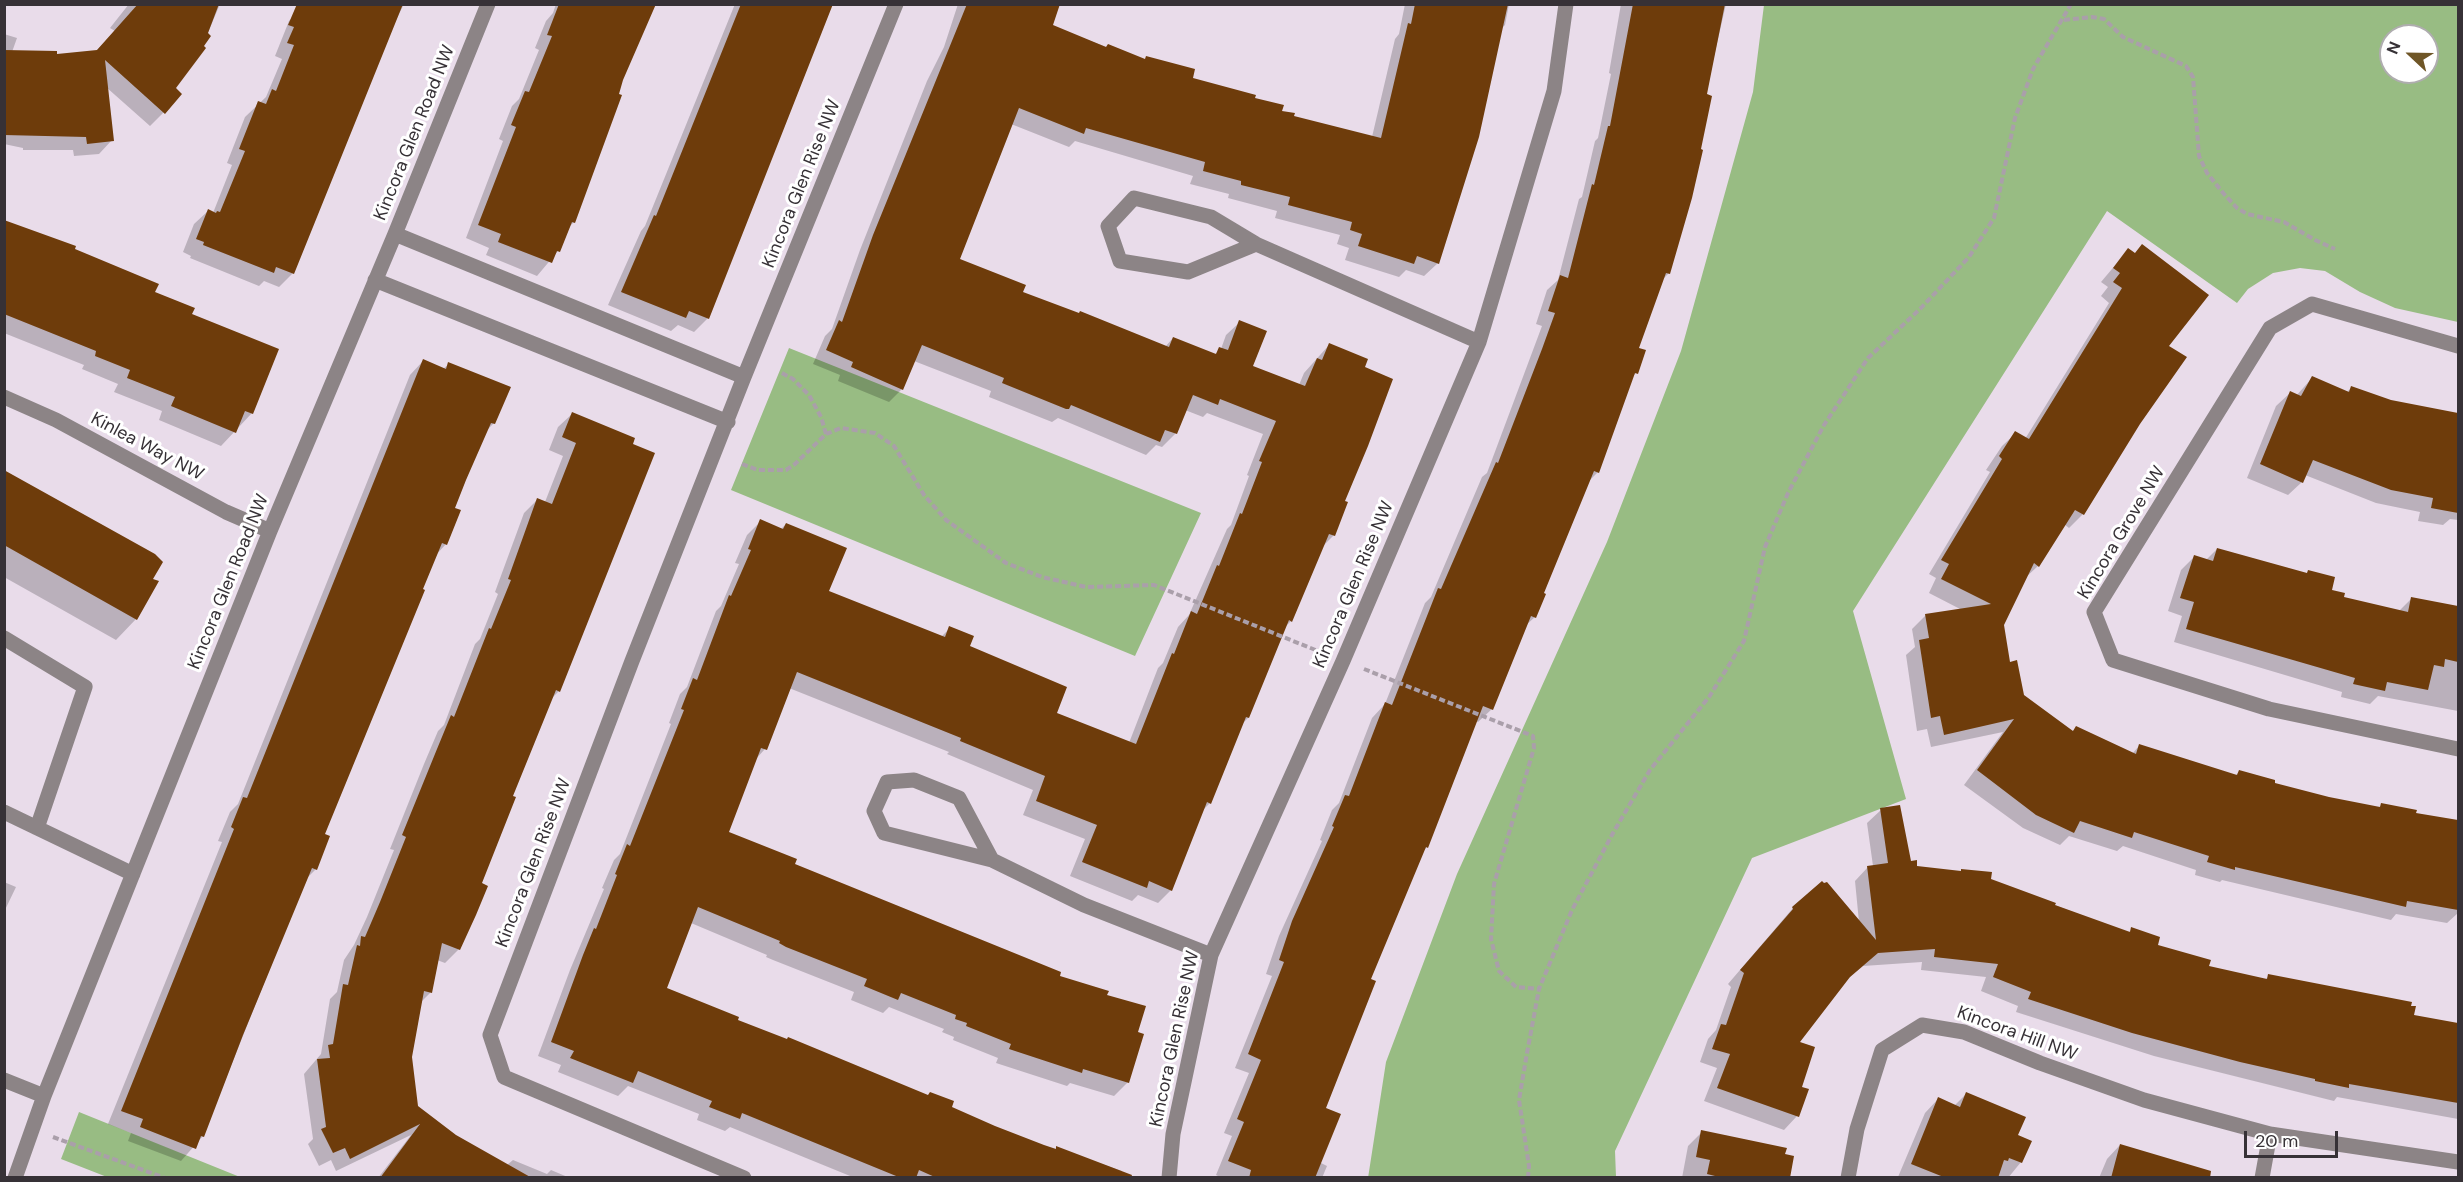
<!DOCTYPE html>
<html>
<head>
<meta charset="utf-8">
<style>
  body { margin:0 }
  #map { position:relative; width:2463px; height:1182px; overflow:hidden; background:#e9dcea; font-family:"DM Sans",sans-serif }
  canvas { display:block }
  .frame { position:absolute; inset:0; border:6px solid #363136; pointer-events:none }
  .north { position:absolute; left:2379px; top:24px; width:60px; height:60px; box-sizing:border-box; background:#fff; border:2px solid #afadaf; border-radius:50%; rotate:292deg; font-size:16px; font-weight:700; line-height:24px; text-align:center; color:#363136 }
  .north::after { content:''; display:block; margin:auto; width:21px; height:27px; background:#6f5627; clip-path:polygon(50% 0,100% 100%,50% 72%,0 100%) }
  .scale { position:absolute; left:2244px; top:1131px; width:94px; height:27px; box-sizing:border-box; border:3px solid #363136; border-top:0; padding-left:8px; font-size:18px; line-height:21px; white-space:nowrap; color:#363136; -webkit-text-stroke:4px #fff; paint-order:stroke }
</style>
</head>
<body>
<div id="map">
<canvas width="2463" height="1182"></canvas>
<div class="frame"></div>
<div class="north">N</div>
<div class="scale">20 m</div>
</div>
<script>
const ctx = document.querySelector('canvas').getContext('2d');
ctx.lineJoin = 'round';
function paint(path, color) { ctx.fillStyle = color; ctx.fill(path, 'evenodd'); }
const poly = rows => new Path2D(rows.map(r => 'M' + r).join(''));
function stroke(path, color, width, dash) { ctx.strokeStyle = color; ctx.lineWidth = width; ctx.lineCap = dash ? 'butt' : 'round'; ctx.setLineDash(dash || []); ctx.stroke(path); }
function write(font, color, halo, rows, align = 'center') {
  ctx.font = font + ' "DM Sans",sans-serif'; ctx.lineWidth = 6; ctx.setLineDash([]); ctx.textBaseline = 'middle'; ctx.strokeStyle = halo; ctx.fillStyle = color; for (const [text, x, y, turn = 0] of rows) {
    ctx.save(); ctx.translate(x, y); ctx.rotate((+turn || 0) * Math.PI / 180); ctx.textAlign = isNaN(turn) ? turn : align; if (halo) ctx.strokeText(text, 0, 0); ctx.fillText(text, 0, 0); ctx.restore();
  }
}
paint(poly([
  [1764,5,2458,5,2458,322,2395,308,2360,292,2325,271,2300,268,2273,273,2248,289,2237,303,2107,211,1853,611,1906,799,1752,858,1615,1151,1616,1177,1368,1178,1386,1062,1457,874,1607,542,1681,351,1753,92],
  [2391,36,2427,36,2427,72,2391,72],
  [789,348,1201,513,1135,656,731,490],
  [79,1112,240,1177,107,1177,61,1159]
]), '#98bc83');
paint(poly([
  [129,4,220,4,202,47,174,88,180,94,163,113,150,126,106,87,112,140,99,154,74,156,73,150,23,150,23,148,4,144,4,34,17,38,12,52,55,56,96,51,115,31,110,28],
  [301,4,404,4,390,32,293,273,279,287,264,281,259,286,190,258,191,256,183,252,194,224,208,211,213,213,232,165,227,163,245,117,266,97,282,59,275,56,289,21,297,13],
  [556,4,655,4,622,80,574,222,567,229,558,251,537,276,486,255,489,248,466,238,503,141,499,139,512,106,519,99,539,50,535,48,546,21,553,13],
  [735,4,832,4,708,318,694,332,678,325,671,331,608,305,641,231,645,226],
  [958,4,1058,4,1051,26,1191,79,1253,99,1293,117,1372,137,1395,39,1399,34,1405,4,1509,4,1505,25,1501,29,1438,263,1424,276,1406,270,1399,277,1345,260,1349,248,1337,244,1340,235,1275,218,1277,211,1228,198,1229,194,1190,184,1193,176,1075,141,1069,147,1011,124,958,260,1021,292,1165,347,1173,338,1214,355,1221,349,1226,335,1240,322,1251,366,1299,385,1304,373,1329,345,1363,368,1343,502,1334,535,1323,546,1291,621,1285,627,1248,718,1241,725,1210,803,1202,811,1171,890,1158,903,1138,895,1132,901,1070,876,1085,839,1023,815,1033,790,947,754,949,752,789,688,765,749,755,760,727,833,793,865,1105,996,1136,1033,1128,1082,1114,1096,1070,1083,1067,1086,996,1063,998,1058,953,1040,954,1037,942,1032,944,1029,889,1007,883,1013,851,1000,854,992,773,960,766,957,767,955,691,923,666,989,736,1021,950,1107,994,1127,1055,1150,1056,1148,1122,1171,1120,1178,855,1178,730,1127,725,1131,697,1120,699,1114,628,1086,618,1096,558,1072,561,1065,538,1056,570,970,604,889,602,888,614,860,620,854,671,724,669,723,680,694,687,687,716,611,721,606,739,564,735,563,747,535,761,521,781,529,786,524,827,592,941,637,950,628,968,647,1055,713,1129,743,1158,668,1163,663,1178,627,1189,615,1227,529,1231,525,1249,476,1247,475,1263,434,1207,413,1203,417,1185,410,1176,433,1162,447,1156,445,1146,455,1058,418,1052,422,989,397,991,391,914,361,902,389,889,402,838,381,840,375,813,364,825,336,832,329,860,250,927,81,944,47],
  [1621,4,1726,4,1705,96,1669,273,1662,280,1637,349,1636,373,1631,378,1598,472,1588,482,1542,594,1535,617,1525,626,1492,709,1478,722,1476,721,1427,847,1423,851,1369,980,1324,1109,1319,1162,1327,1166,1322,1178,1222,1178,1216,1175,1232,1136,1224,1133,1249,1073,1235,1068,1272,976,1266,974,1279,936,1322,841,1320,840,1332,810,1339,803,1372,718,1385,704,1425,603,1431,597,1482,477,1487,473,1542,326,1536,324,1547,290,1558,280,1579,199,1582,197,1595,141,1598,138,1611,74,1609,73],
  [4,221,73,250,191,315,252,413,221,446,159,420,162,411,114,392,118,384,82,369,84,365,4,333],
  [2128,250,2167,347,2139,424,2083,514,2069,528,2064,524,2038,566,2025,578,2003,625,2009,664,2022,696,2072,732,2076,728,2132,754,2139,746,2235,776,2239,772,2273,784,2328,798,2378,808,2382,805,2415,814,2458,822,2458,913,2447,923,2396,914,2391,920,2222,880,2220,882,2195,875,2196,870,2123,846,2117,851,2069,836,2060,845,2023,828,1964,785,2003,732,1931,747,1927,729,1917,731,1906,655,1915,647,1912,629,1926,615,1962,610,1929,593,1936,578,1929,574,1990,472,1986,470,2002,446,2016,433,2025,439,2109,303,2101,296,2108,287,2101,282],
  [423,361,443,369,449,364,494,423,485,432,454,509,446,544,435,556,323,835,316,869,306,879,294,908,203,1136,181,1161,128,1141,131,1133,108,1124,222,842,218,841,230,812,238,804,410,375],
  [2312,378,2346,393,2352,387,2390,401,2458,414,2458,520,2450,519,2443,525,2418,521,2420,512,2376,503,2305,475,2302,482,2288,495,2247,478,2276,406,2290,393,2296,396],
  [572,414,633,438,559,691,550,700,511,797,459,949,445,963,437,960,431,992,420,1003,411,1057,417,1107,455,1136,507,1165,513,1160,547,1174,551,1170,570,1178,378,1178,411,1135,336,1171,331,1160,319,1166,308,1144,313,1139,304,1074,321,1054,330,999,337,992,344,960,354,945,367,917,394,850,390,849,424,764,438,731,444,725,475,644,480,639,498,594,495,592,524,513,538,499,545,502,563,456,549,450,558,427],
  [4,471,151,579,136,619,116,640,4,577],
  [2217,549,2305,575,2308,572,2342,598,2399,611,2411,599,2458,608,2458,711,2378,696,2370,704,2341,697,2342,692,2174,642,2182,616,2168,611,2181,570,2194,557,2206,560],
  [1881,810,1910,863,1916,867,1989,880,2128,933,2132,929,2156,946,2207,967,2265,980,2269,976,2412,1016,2458,1025,2458,1119,2337,1097,2334,1101,2154,1056,2016,1012,2018,1006,1981,991,1986,977,1921,970,1922,962,1863,966,1844,982,1797,1043,1800,1088,1797,1116,1784,1130,1704,1101,1717,1068,1700,1062,1708,1039,1716,1030,1731,987,1728,984,1793,908,1859,922,1855,881,1868,867,1873,866,1867,823],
  [4,882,16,887,4,912],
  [1966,1094,2017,1136,2021,1162,2008,1178,1898,1177,1925,1113,1938,1099,1954,1106],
  [1702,1132,1783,1155,1789,1178,1682,1178,1688,1146],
  [2120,1145,2197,1178,2099,1178,2107,1159]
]), '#0003');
paint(poly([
  [138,4,219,4,208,33,211,36,204,46,206,48,176,88,182,94,165,114,105,60,114,141,87,144,86,137,4,135,4,50,57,51,57,54,97,50],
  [297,4,403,4,294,274,276,267,274,273,203,245,204,242,196,239,208,209,216,213,217,211,220,212,245,151,239,149,258,101,266,104,272,89,276,91,294,45,287,43,294,27,288,25],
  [559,4,656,4,623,80,619,94,622,95,575,223,572,222,560,252,557,251,552,263,498,242,501,234,478,225,516,127,511,125,525,91,529,92,552,36,547,35],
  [741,4,833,4,709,319,689,311,686,318,621,292,654,215,656,216],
  [967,4,1060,4,1053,25,1106,47,1108,44,1145,59,1146,56,1195,69,1193,78,1256,95,1255,98,1284,105,1282,111,1295,113,1294,116,1381,138,1408,23,1411,24,1415,4,1508,4,1479,137,1439,264,1417,256,1414,264,1358,246,1362,234,1350,230,1352,222,1288,205,1290,197,1241,185,1241,181,1203,171,1205,162,1086,128,1084,134,1019,108,960,259,1026,285,1023,292,1079,313,1080,311,1169,347,1173,337,1216,354,1219,347,1228,350,1239,320,1267,331,1253,366,1305,386,1317,358,1322,360,1329,343,1368,359,1365,367,1393,379,1368,446,1345,501,1348,502,1335,536,1329,534,1292,622,1289,620,1249,718,1246,717,1211,804,1207,802,1172,891,1149,881,1147,888,1082,862,1097,825,1036,801,1045,776,960,741,961,738,797,672,767,750,761,748,729,832,797,859,795,864,1061,972,1060,976,1109,991,1107,995,1146,1006,1138,1032,1144,1034,1129,1083,1083,1069,1082,1073,1009,1049,1011,1044,966,1026,967,1023,955,1019,956,1015,901,993,898,1000,864,986,867,979,786,947,779,943,780,941,698,907,667,988,739,1017,738,1020,787,1039,788,1037,928,1095,930,1092,954,1101,952,1107,995,1126,1044,1145,1056,1149,1056,1146,1132,1175,1131,1178,937,1178,919,1170,916,1178,901,1178,742,1113,740,1119,709,1107,712,1101,638,1071,633,1083,570,1058,574,1051,551,1042,583,955,594,928,596,929,617,875,615,874,627,844,630,846,684,710,681,709,693,678,697,680,729,595,731,596,751,550,748,549,760,519,783,529,786,523,847,548,829,591,945,637,949,626,974,636,970,646,1067,687,1057,713,1136,744,1172,653,1174,654,1191,611,1197,614,1217,565,1219,566,1240,513,1242,514,1262,462,1259,461,1276,421,1220,399,1218,405,1193,395,1177,434,1165,430,1160,442,1071,405,1069,409,1066,409,1002,383,1004,378,922,345,903,390,851,367,853,362,826,350,839,320,842,322,873,235],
  [1633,4,1725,4,1707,94,1712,96,1701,149,1703,150,1692,198,1670,274,1666,273,1639,348,1646,350,1638,374,1635,373,1599,473,1594,471,1544,593,1546,594,1536,618,1531,616,1493,710,1483,706,1428,848,1426,847,1371,979,1376,981,1326,1108,1341,1114,1315,1178,1249,1178,1251,1170,1228,1161,1244,1122,1237,1119,1261,1060,1248,1054,1284,962,1279,960,1292,921,1334,827,1332,826,1345,795,1349,796,1385,702,1392,705,1438,588,1441,589,1496,462,1498,463,1542,349,1555,313,1548,311,1560,275,1568,278,1592,184,1594,185,1608,126,1610,126],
  [4,220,76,246,75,249,159,284,155,292,195,308,192,314,279,349,253,414,245,411,236,433,171,406,175,397,127,378,130,370,95,356,96,351,4,314],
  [2142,244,2209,295,2169,346,2187,357,2140,424,2084,515,2075,510,2039,567,2034,563,2004,625,2010,662,2017,660,2024,695,2073,731,2076,726,2136,754,2139,744,2237,775,2239,770,2275,780,2275,783,2329,797,2380,807,2381,803,2417,810,2416,813,2458,820,2458,910,2407,901,2406,907,2235,867,2235,870,2207,862,2209,856,2134,832,2132,838,2080,821,2074,833,2036,815,1977,770,2014,719,1944,735,1940,716,1931,718,1919,640,1929,638,1925,614,1991,604,1941,579,1949,564,1941,560,2002,459,1999,456,2015,431,2029,439,2122,288,2113,282,2120,273,2113,268,2128,248,2135,253],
  [423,359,446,369,448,362,511,387,495,424,491,423,466,480,455,508,461,510,447,545,442,543,423,589,425,590,325,834,330,836,317,870,312,868,243,1035,204,1137,201,1136,196,1149,140,1127,143,1119,121,1111,234,829,231,827,243,797,247,798],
  [2312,376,2349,392,2351,386,2391,400,2458,413,2458,513,2431,508,2433,498,2391,490,2313,460,2303,483,2260,464,2290,391,2301,396],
  [572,412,635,438,633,444,655,453,560,692,556,690,513,796,516,797,482,883,488,886,476,915,460,950,442,943,432,993,424,991,412,1057,418,1106,456,1135,532,1178,380,1178,420,1124,350,1159,345,1148,333,1153,321,1129,326,1127,317,1059,330,1058,328,1045,333,1044,343,984,348,985,357,945,360,946,361,936,365,937,380,902,406,837,402,835,437,749,451,715,454,717,489,628,491,629,511,580,508,579,537,498,552,504,576,443,562,437],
  [4,470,155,554,163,562,153,579,159,581,137,620,4,545],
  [2217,548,2307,573,2308,570,2335,577,2332,590,2345,593,2344,597,2408,612,2411,597,2458,606,2458,662,2445,659,2444,667,2434,665,2428,690,2387,682,2385,691,2353,684,2355,678,2186,629,2194,602,2180,598,2194,555,2213,561],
  [1900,805,1911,861,1917,860,1917,866,1961,871,1961,869,1992,872,1991,879,2056,903,2055,905,2130,932,2131,927,2160,937,2158,945,2211,960,2209,966,2267,979,2268,974,2412,1002,2411,1006,2416,1006,2414,1015,2458,1023,2458,1103,2349,1084,2349,1088,2315,1081,2315,1079,2240,1062,2132,1033,2028,999,2031,992,1993,977,1998,964,1934,957,1935,949,1878,953,1850,977,1800,1042,1815,1047,1802,1087,1809,1089,1799,1117,1717,1088,1730,1054,1712,1049,1721,1024,1726,1025,1744,973,1740,970,1793,909,1792,907,1822,881,1824,883,1827,882,1876,940,1867,866,1888,863,1880,808],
  [1966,1092,2026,1117,2018,1135,2032,1141,2022,1163,2009,1158,2008,1161,2004,1160,1998,1178,1946,1178,1911,1164,1938,1097,1960,1107],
  [1701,1130,1787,1148,1785,1154,1794,1156,1790,1178,1723,1178,1707,1174,1710,1160,1696,1157],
  [2120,1144,2211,1171,2210,1178,2111,1178]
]), '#6e3c0b');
stroke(poly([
  [2064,20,2092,17,2104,19,2123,37,2186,66,2193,77,2199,156,2207,173,2224,194,2237,208,2247,214,2284,222,2315,240,2335,249],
  [826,434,841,428,875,433,894,446,924,495,946,520,1006,563,1042,577,1086,587,1154,585,1318,651],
  [742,464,758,470,786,470,795,464,826,434,821,417,809,395,793,379,780,372],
  [1364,669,1533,736,1534,748,1494,884,1491,939,1499,971,1516,987,1539,989],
  [53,1137,165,1178],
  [1528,1178,1529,1166,1519,1100,1527,1053,1539,989,1572,910,1613,833,1650,770,1709,697,1744,641,1765,547,1788,493,1824,425,1868,358,1921,308,1969,257,1994,218,2015,118,2033,69,2071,4]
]), '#aa9faa', 4, [6, 3]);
stroke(poly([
  [395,234,744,377],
  [1256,244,1188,272,1120,261,1108,226,1134,198,1211,217,1256,244,1479,342],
  [375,280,728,422],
  [2458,346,2312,304,2270,328,2094,612,2113,660,2269,709,2458,749],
  [4,397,56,420,226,512,270,531],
  [4,638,85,687,37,828],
  [4,812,133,874],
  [992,860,959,798,914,780,887,782,874,811,884,833,992,860,1084,905,1211,955],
  [4,1080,44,1096],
  [15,1178,44,1096,270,531,395,234,488,4],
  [744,1178,504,1077,490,1035,632,661,744,377,896,4],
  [1169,1178,1173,1134,1211,955,1343,661,1479,342,1554,91,1566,4],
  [1848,1178,1857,1129,1882,1050,1922,1025,1964,1032,2040,1063,2144,1100,2270,1134,2458,1162],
  [2262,1178,2270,1134]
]), '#8c8486', 15);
write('18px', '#363136', '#fff', [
  ["Kincora Glen Road NW",415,133,-68],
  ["Kincora Glen Rise NW",802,184,-68],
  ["Kinlea Way NW",147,447,28],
  ["Kincora Grove NW",2122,533,-59],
  ["Kincora Glen Road NW",229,582,-68],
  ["Kincora Glen Rise NW",1354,585,-67],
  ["Kincora Glen Rise NW",534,863,-69],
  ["Kincora Hill NW",2017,1034,20],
  ["Kincora Glen Rise NW",1175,1039,-78]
]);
</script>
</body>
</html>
